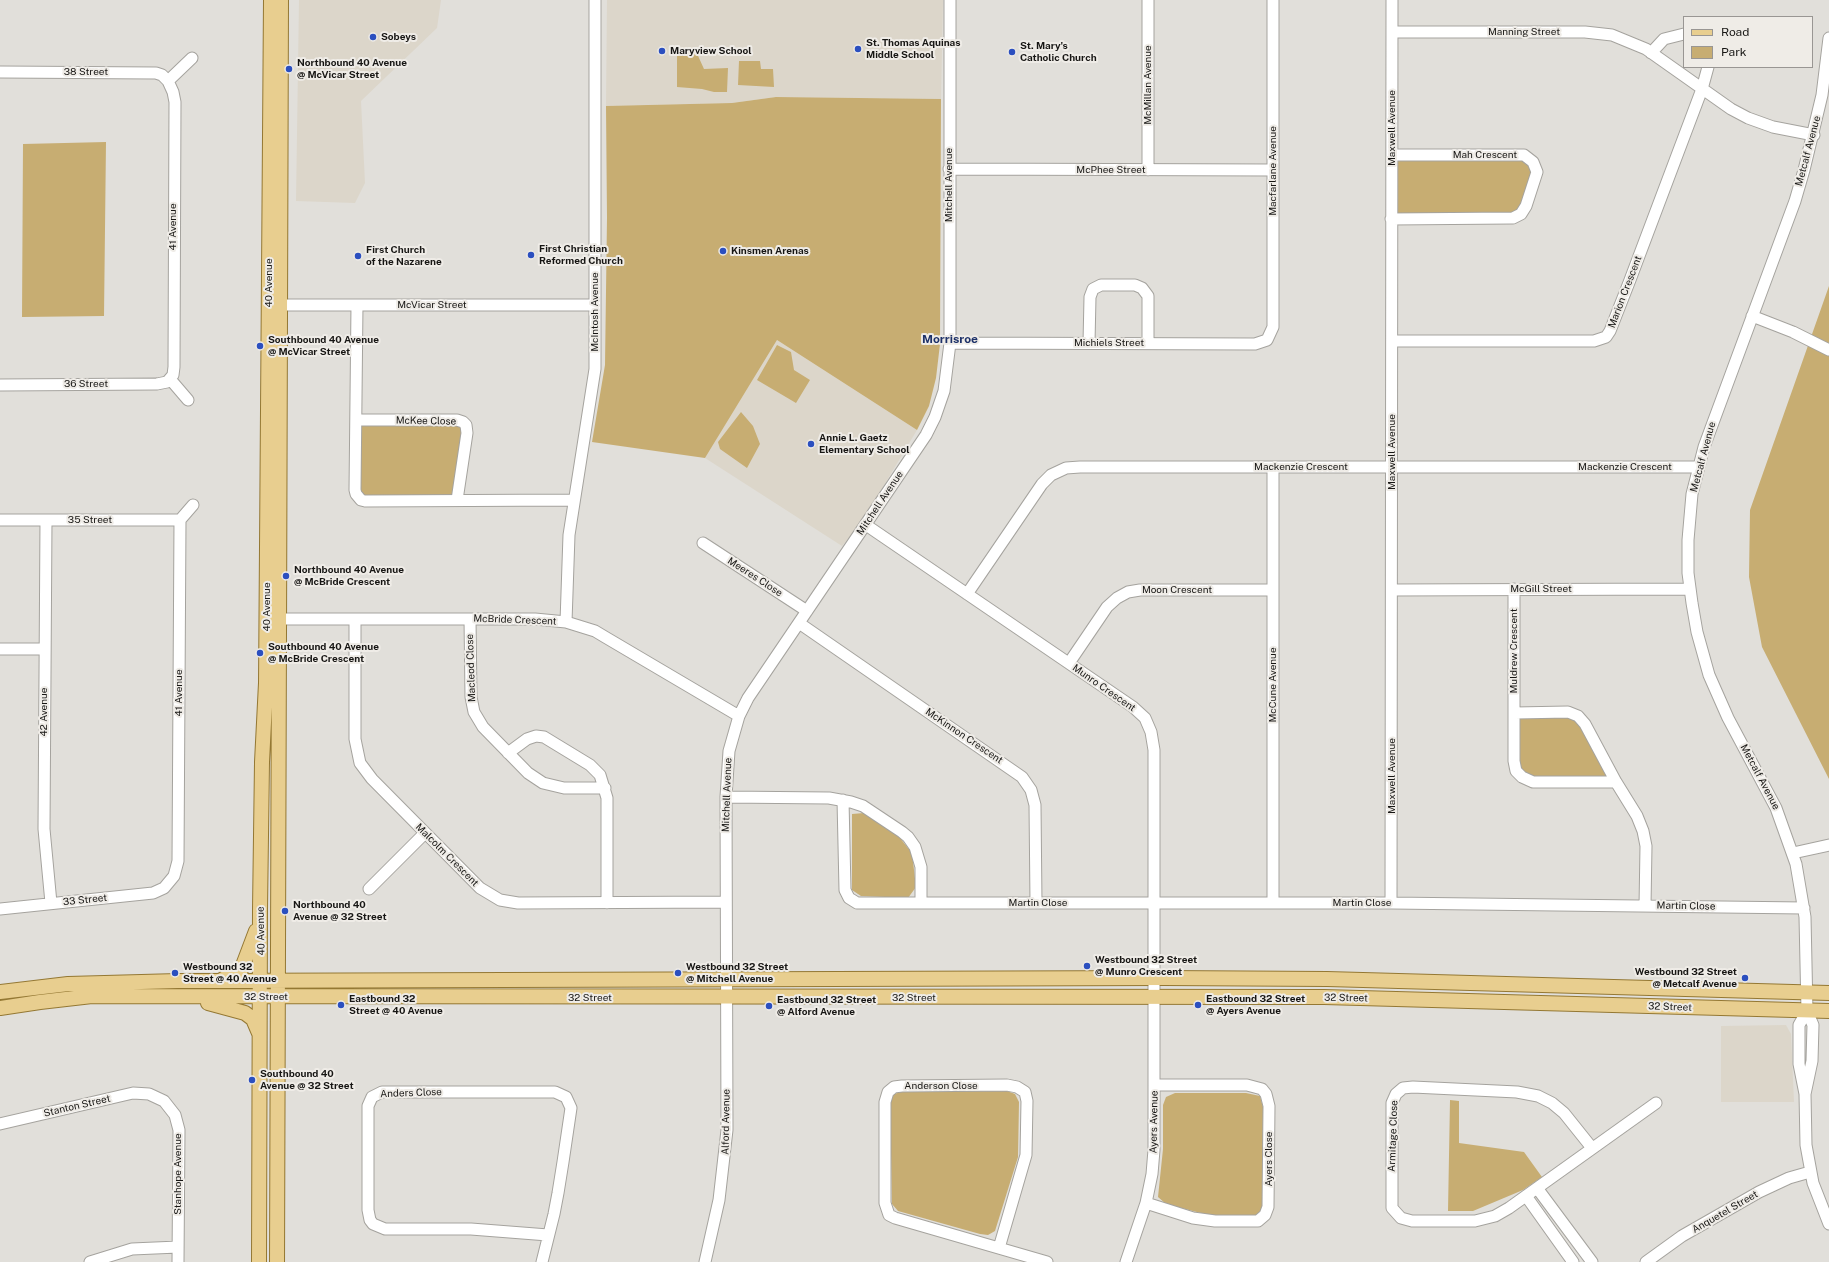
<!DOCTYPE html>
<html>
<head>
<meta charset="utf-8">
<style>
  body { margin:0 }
  #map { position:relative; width:1829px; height:1262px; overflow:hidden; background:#e1dfda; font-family:"Public Sans",sans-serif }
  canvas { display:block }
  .legend { position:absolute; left:1683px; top:16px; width:130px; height:52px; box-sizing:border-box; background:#efece7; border:1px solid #999693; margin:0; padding:5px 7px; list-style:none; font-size:12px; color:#171614 }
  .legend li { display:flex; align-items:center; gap:8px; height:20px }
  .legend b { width:20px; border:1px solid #999693 }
</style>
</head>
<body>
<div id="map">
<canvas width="1829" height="1262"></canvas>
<ul class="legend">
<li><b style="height:5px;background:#e8ce8f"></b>Road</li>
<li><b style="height:11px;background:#c7ad72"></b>Park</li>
</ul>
</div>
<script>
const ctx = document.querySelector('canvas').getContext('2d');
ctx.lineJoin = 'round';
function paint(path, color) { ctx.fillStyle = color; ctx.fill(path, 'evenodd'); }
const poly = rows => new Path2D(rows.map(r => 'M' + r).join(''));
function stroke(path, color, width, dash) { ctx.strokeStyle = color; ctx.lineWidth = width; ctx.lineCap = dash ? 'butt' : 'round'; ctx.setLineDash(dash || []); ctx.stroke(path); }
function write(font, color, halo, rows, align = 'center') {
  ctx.font = font + ' "Public Sans",sans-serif'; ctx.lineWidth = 4; ctx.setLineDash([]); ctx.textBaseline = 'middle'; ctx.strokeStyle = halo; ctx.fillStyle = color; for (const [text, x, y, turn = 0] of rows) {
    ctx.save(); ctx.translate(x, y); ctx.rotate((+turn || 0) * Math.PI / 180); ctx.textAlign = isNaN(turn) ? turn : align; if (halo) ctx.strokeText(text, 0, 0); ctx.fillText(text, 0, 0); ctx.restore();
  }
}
paint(poly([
  [299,0,441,0,437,28,361,101,365,183,355,203,296,201],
  [607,0,943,0,941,99,776,97,732,103,606,106],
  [777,340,917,430,862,522,842,546,705,458],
  [1786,1025,1791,1034,1794,1102,1721,1102,1721,1026]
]), '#dcd6ca');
paint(poly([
  [681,47,694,47,704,69,728,68,727,92,714,92,702,89,677,87,677,52],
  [739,61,760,61,761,69,773,69,774,87,738,85],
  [776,97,941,99,940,344,936,378,929,406,917,430,777,340,705,458,592,442,605,365,607,218,606,106,732,103],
  [106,142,104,316,22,317,23,144],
  [1519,154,1536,167,1521,214,1391,219,1392,155],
  [1829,286,1829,779,1762,647,1749,577,1750,510],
  [777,345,791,352,794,370,810,380,796,403,757,380],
  [741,412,753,426,760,444,747,468,720,449,718,442],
  [356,420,463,422,457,500,365,501,355,490],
  [1515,713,1574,714,1616,782,1533,782,1519,774],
  [864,813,896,833,912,853,916,887,908,898,861,896,852,890,852,814],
  [1007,1091,1015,1094,1019,1102,1018,1157,995,1231,988,1235,980,1234,898,1211,892,1204,890,1101,894,1094,901,1092],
  [1175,1093,1246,1093,1260,1096,1263,1107,1262,1199,1262,1209,1256,1215,1248,1217,1216,1217,1166,1204,1158,1197,1163,1149,1163,1105,1166,1097],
  [1450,1100,1459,1101,1459,1143,1524,1152,1542,1177,1523,1190,1473,1211,1448,1211]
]), '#c7ad72');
const minor = poly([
  [1392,32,1585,32,1612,35,1646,49,1731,109,1748,118,1773,127,1814,135],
  [1651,53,1664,39,1684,34],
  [0,72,156,73,162,75,168,81,173,92,175,102,174,367,173,375,167,382,157,384,0,385],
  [168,81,192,58],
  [949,169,1273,170],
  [1148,170,1148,0],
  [1391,219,1513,218,1521,214,1526,206,1537,172,1533,162,1524,155,1392,155],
  [272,305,595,305],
  [357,305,355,490,356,494,361,500,365,501,573,500],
  [1752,316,1793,332,1829,350],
  [1392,341,1594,341,1606,337,1610,331,1630,280,1702,89,1708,67],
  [950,343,1255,344,1267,340,1273,327,1273,0],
  [1089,343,1090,297,1093,289,1101,285,1135,285,1142,288,1148,296,1148,343],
  [170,379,188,400],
  [356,420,457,420,463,422,466,425,467,433,457,500],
  [0,520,180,520],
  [46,520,44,829,51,903],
  [866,525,1133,707,1145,718,1151,732,1154,750,1154,1150,1152,1174,1146,1203,1126,1262],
  [703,543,807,611],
  [1514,589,1514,761,1516,771,1522,777,1533,782,1616,782],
  [1392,590,1690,589],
  [967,594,1042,484,1051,475,1066,468,1080,467,1698,467],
  [272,619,535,619,566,622,595,631,605,637,739,716],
  [355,619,355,739,360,763,372,779,480,888,500,900,518,903,726,902],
  [470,619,471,697,474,712,483,727,528,773,543,783,564,788,605,788],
  [566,622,569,535,595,369,595,0],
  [799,623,1022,777,1031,790,1035,805,1036,903],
  [0,649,45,649],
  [1069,663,1107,607,1117,598,1128,592,1140,590,1273,590],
  [1515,713,1568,712,1578,716,1585,724,1616,782,1637,816,1643,831,1646,846,1645,906],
  [508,753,527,739,536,736,544,737,590,765,600,775,607,798,607,903],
  [726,797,829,798,851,802,863,806,902,832,908,837,915,847,921,867,921,903],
  [843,800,845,890,849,898,857,903,1391,903,1804,908],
  [1793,853,1829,845],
  [369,889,425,833],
  [1273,903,1273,467],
  [1391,903,1392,0],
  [0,909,153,893,164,888,174,876,178,861,180,520,193,505],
  [1807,1011,1799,1025,1799,1064,1805,1094,1806,1145,1813,1183,1829,1224],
  [1805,1094,1812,1061,1813,1025,1807,1011,1805,917,1796,864,1776,808,1728,718,1709,675,1697,632,1692,603,1688,573,1688,540,1692,494,1704,447,1795,201,1804,170,1822,95,1829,38],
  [0,1124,133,1093,149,1094,164,1101,175,1115,179,1130,178,1262],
  [1592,1148,1564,1113,1552,1103,1538,1096,1517,1092,1413,1087,1403,1088,1396,1094,1392,1103,1392,1208,1401,1218,1412,1221,1475,1221,1495,1216,1509,1208,1656,1103],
  [1537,1188,1592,1262],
  [1526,1196,1573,1262],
  [1146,1203,1193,1218,1215,1221,1258,1221,1265,1215,1268,1207,1269,1106,1266,1094,1262,1089,1247,1085,1154,1085],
  [999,1248,1026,1155,1027,1101,1025,1092,1017,1087,1007,1085,902,1086,894,1087,888,1092,885,1102,885,1203,889,1215,895,1218,1047,1262],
  [90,1262,132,1249,178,1247],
  [542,1262,554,1214,558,1193,563,1162,571,1108,566,1097,555,1092,382,1092,372,1097,368,1106,368,1210,370,1220,373,1224,385,1229,471,1229,548,1235],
  [705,1262,719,1200,727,1130,726,797,729,751,739,716,748,698,926,435,935,417,944,391,950,343,950,0],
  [1646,1262,1682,1236,1759,1192,1789,1178,1810,1172]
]);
const major = poly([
  [220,981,242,968,256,931],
  [0,992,68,984,178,981,1164,978,1327,979,1829,993],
  [208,1003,245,1013,253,1019,259,1033],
  [0,1008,40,1002,92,996,1324,997,1829,1011],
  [259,1262,260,909,262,762,266,683,271,0],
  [277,1262,281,0]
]);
stroke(minor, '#a5a39e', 13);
stroke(major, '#947833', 16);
stroke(minor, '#fff', 11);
stroke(major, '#e8ce8f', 14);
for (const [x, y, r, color] of [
  [373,37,4,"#2b4fbf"],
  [858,49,4,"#2b4fbf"],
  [662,51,4,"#2b4fbf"],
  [1012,52,4,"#2b4fbf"],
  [289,69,4,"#2b4fbf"],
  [723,251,4,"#2b4fbf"],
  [531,255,4,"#2b4fbf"],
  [358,256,4,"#2b4fbf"],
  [260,346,4,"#2b4fbf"],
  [811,444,4,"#2b4fbf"],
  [286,576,4,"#2b4fbf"],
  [260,653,4,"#2b4fbf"],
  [285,911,4,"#2b4fbf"],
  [1087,966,4,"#2b4fbf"],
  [175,973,4,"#2b4fbf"],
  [678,973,4,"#2b4fbf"],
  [1745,978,4,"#2b4fbf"],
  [341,1005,4,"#2b4fbf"],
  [1198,1005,4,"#2b4fbf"],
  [769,1006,4,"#2b4fbf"],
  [252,1080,4,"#2b4fbf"]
]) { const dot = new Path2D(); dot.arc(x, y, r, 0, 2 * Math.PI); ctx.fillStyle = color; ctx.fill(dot); stroke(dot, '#efece7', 1.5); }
write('10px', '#171614', '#efece7', [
  ["Manning Street",1524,32],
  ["38 Street",86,72],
  ["McMillan Avenue",1148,85,-90],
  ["Maxwell Avenue",1392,128,-90],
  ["Metcalf Avenue",1808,151,-75],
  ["Mah Crescent",1485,155],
  ["McPhee Street",1111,170],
  ["Macfarlane Avenue",1273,171,-90],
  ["Mitchell Avenue",949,185,-90],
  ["41 Avenue",173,227,-90],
  ["40 Avenue",269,283,-90],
  ["Marion Crescent",1625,292,-69],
  ["McVicar Street",432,305],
  ["McIntosh Avenue",595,312,-90],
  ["Michiels Street",1109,343],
  ["36 Street",86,384],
  ["McKee Close",426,421,1],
  ["Maxwell Avenue",1392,452,-90],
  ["Metcalf Avenue",1703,457,-75],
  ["Mackenzie Crescent",1301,467],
  ["Mackenzie Crescent",1625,467],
  ["Mitchell Avenue",880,503,-56],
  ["35 Street",90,520],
  ["Meeres Close",755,577,33],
  ["McGill Street",1541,589],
  ["Moon Crescent",1177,590],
  ["40 Avenue",267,607,-90],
  ["McBride Crescent",515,620,2],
  ["Muldrew Crescent",1514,651,-90],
  ["Macleod Close",471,668,-92],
  ["McCune Avenue",1273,685,-90],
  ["Munro Crescent",1104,688,35],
  ["41 Avenue",179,693,-90],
  ["42 Avenue",44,712,-90],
  ["McKinnon Crescent",964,736,34],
  ["Maxwell Avenue",1392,776,-90],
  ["Metcalf Avenue",1760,777,62],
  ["Mitchell Avenue",727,795,-88],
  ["Malcolm Crescent",447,855,45],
  ["33 Street",85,900,-6],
  ["Martin Close",1038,903],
  ["Martin Close",1362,903],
  ["Martin Close",1686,906,1],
  ["40 Avenue",261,931,-91],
  ["32 Street",266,997],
  ["32 Street",590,998],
  ["32 Street",914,998],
  ["32 Street",1346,998,1],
  ["32 Street",1670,1007,2],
  ["Anderson Close",941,1086],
  ["Anders Close",411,1093,-2],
  ["Stanton Street",77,1106,-13],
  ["Alford Avenue",726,1122,-89],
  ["Ayers Avenue",1154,1122,-89],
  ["Armitage Close",1393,1136,-88],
  ["Ayers Close",1269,1159,-90],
  ["Stanhope Avenue",178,1174,-90],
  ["Anquetel Street",1725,1212,-30]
]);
write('bold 10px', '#171614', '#efece7', [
  ["Sobeys",381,37],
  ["St. Thomas Aquinas",866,43],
  ["Middle School",866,55],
  ["St. Mary's",1020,46],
  ["Catholic Church",1020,58],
  ["Maryview School",670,51],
  ["Northbound 40 Avenue",297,63],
  ["@ McVicar Street",297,75],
  ["First Christian",539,249],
  ["Reformed Church",539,261],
  ["First Church",366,250],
  ["of the Nazarene",366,262],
  ["Kinsmen Arenas",731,251],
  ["Southbound 40 Avenue",268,340],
  ["@ McVicar Street",268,352],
  ["Annie L. Gaetz",819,438],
  ["Elementary School",819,450],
  ["Northbound 40 Avenue",294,570],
  ["@ McBride Crescent",294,582],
  ["Southbound 40 Avenue",268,647],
  ["@ McBride Crescent",268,659],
  ["Northbound 40",293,905],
  ["Avenue @ 32 Street",293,917],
  ["Westbound 32 Street",1095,960],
  ["@ Munro Crescent",1095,972],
  ["Westbound 32",183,967],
  ["Street @ 40 Avenue",183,979],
  ["Westbound 32 Street",686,967],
  ["@ Mitchell Avenue",686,979],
  ["Westbound 32 Street",1737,972,"right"],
  ["@ Metcalf Avenue",1737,984,"right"],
  ["Eastbound 32",349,999],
  ["Street @ 40 Avenue",349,1011],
  ["Eastbound 32 Street",1206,999],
  ["@ Ayers Avenue",1206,1011],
  ["Eastbound 32 Street",777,1000],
  ["@ Alford Avenue",777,1012],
  ["Southbound 40",260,1074],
  ["Avenue @ 32 Street",260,1086]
], 'left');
write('bold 12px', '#1e3269', '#efece7', [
  ["Morrisroe",950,339]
]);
</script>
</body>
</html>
